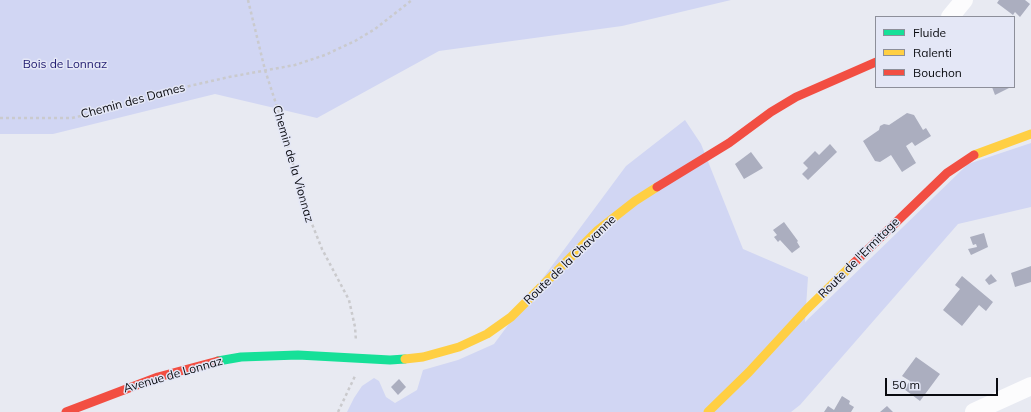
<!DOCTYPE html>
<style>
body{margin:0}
#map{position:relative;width:1031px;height:412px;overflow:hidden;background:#e8eaf2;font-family:Mulish,sans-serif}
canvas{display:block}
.legend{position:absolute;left:875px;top:16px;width:140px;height:72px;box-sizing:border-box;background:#e4e7f6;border:1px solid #8d8f9a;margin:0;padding:5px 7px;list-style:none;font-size:12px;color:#0a0b10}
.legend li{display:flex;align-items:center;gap:8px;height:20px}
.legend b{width:20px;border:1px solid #8d8f9a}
.scale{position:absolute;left:885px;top:378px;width:113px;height:18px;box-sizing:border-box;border:2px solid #0a0b10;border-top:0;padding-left:5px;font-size:12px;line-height:14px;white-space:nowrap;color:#0a0b10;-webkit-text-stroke:3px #e4e7f6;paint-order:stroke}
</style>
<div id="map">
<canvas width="1031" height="412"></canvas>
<ul class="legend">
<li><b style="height:5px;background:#16e098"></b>Fluide</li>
<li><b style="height:5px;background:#ffcf43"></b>Ralenti</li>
<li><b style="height:5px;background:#f24e42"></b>Bouchon</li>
</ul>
<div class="scale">50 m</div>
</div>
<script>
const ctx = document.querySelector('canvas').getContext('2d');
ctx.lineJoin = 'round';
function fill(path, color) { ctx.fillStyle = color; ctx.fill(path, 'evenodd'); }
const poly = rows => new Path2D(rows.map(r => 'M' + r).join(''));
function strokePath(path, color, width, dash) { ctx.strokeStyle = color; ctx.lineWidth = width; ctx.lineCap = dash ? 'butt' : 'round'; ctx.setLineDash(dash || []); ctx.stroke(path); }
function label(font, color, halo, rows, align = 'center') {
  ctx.font = font + ' Mulish,sans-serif'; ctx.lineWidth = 3; ctx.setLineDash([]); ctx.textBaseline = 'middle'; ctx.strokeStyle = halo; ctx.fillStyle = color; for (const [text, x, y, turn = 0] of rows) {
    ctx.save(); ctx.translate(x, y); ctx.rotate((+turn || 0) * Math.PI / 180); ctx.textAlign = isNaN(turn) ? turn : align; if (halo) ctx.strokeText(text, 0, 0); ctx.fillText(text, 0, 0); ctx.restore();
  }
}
fill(poly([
 [0,0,731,0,622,26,439,51,317,118,215,94,53,134,0,134],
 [685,120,701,144,743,249,808,277,805,322,968,164,1031,143,1031,207,958,224,800,405,791,412,347,412,354,398,362,386,374,378,379,381,386,397,395,403,417,390,423,370,458,360,494,344,626,166]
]), '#d1d6f3');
fill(poly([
 [999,0,1025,0,1030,4,1020,17,1015,12,1013,15,997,3],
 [992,87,1011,87,995,95],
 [907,113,914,115,923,130,926,128,931,136,915,146,912,142,906,146,916,163,902,172,891,155,880,162,875,161,863,141,879,130,880,126,884,124,889,125],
 [830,144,837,152,808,180,802,174,808,168,803,163,815,151,819,155],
 [751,152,763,168,744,179,735,164],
 [784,222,798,241,797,242,800,247,792,253,780,240,778,242,774,237,777,235,773,230],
 [984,233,988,247,971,255,968,249,977,247,976,244,973,245,970,237],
 [1031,266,1031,282,1015,287,1011,273],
 [991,274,997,281,989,285,985,280],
 [962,276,993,302,986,311,979,305,962,326,943,310,960,289,955,285],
 [916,357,940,374,920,401,904,389,910,381,902,376],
 [399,379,406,387,398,395,391,387],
 [842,396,850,401,849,404,854,407,851,412,824,412,828,406,834,410],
 [887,406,893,412,880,412]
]), '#abaebf');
strokePath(poly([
 [248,0,265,70,280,116,304,204,322,249,349,300,355,327,356,341],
 [0,118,72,118,102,111,150,95,229,77,295,65,325,55,355,41,375,29,412,0],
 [338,412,355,376]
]), '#cacacd', 2.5, [3, 3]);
strokePath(poly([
 [950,17,964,0],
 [974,412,1031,386]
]), '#fcfcfd', 18);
strokePath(poly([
 [218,361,241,357,298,355,390,360,405,359]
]), '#16e098', 9);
strokePath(poly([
 [974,155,1031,134],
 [405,359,423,357,459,347,487,334,511,317,598,230,635,201,657,187],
 [708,412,749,372,807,309,854,263]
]), '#ffcf43', 9);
strokePath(poly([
 [657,187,729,143,771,112,796,97,876,62],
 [854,263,947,173,974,155],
 [66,412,158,377,218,361]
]), '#f24e42', 9);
label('12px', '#211c70', '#e4e7f6', [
 ["Bois de Lonnaz",65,64]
]);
label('12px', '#0a0b10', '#e4e7f6', [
 ["Chemin des Dames",133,101,-15],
 ["Chemin de la Vionnaz",293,164,74],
 ["Route de l'Ermitage",859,258,-45],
 ["Route de la Chavanne",570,260,-44],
 ["Avenue de Lonnaz",173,375,-16]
]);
</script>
